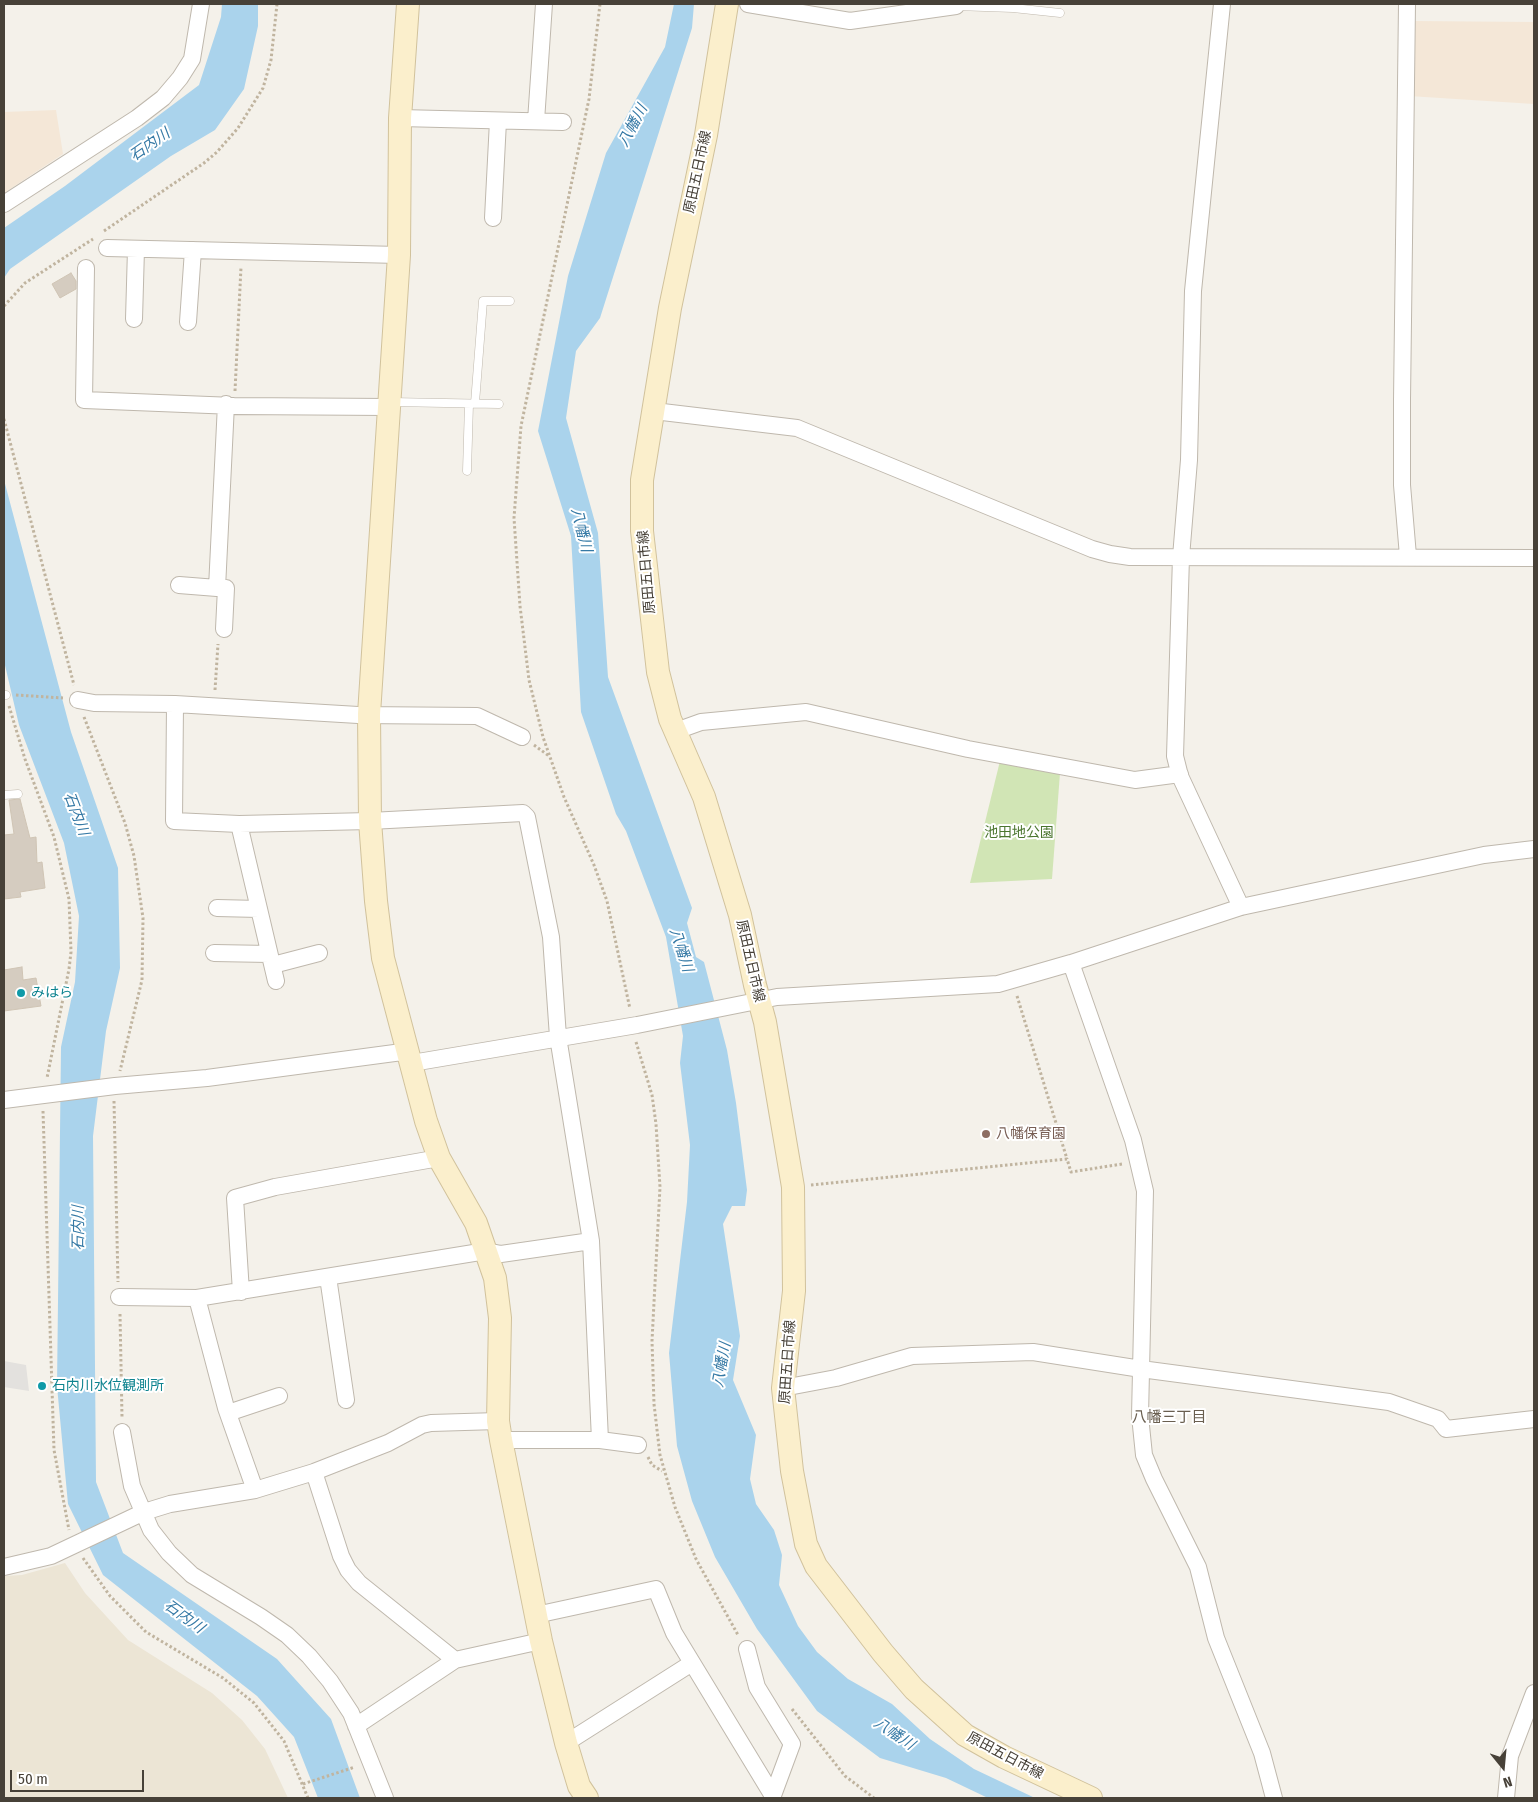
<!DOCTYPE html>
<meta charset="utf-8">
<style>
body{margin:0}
#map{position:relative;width:1538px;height:1802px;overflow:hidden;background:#f4f1ea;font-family:"Fira Sans Condensed",sans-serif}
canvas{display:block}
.frame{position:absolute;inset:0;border:5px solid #474138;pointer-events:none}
.north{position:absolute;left:1478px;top:1742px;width:50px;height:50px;-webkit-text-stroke:4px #fff;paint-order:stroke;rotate:163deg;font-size:14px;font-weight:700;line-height:20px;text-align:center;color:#474138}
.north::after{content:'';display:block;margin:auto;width:18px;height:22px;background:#474138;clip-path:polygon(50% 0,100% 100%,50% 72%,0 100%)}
.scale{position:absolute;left:10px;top:1770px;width:134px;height:22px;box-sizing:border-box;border:2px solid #474138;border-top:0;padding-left:6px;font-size:15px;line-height:18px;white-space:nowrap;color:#474138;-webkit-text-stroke:4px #fff;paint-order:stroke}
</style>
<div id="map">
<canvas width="1538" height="1802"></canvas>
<div class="frame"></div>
<div class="north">N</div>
<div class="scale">50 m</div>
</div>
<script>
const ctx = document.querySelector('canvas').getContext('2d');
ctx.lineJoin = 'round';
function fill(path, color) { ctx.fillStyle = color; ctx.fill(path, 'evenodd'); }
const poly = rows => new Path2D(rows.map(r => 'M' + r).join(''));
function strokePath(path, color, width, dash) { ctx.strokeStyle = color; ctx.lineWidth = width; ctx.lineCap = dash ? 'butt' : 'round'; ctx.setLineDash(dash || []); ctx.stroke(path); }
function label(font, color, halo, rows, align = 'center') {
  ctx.font = font + ' "Fira Sans Condensed","Noto Sans JP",sans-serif'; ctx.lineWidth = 4; ctx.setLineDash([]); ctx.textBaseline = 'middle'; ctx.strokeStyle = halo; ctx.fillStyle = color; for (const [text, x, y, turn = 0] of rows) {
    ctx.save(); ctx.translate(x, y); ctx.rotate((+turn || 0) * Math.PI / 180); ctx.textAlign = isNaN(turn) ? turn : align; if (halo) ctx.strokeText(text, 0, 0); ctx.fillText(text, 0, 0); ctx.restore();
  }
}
fill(poly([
 [1413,21,1534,22,1534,104,1409,96],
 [56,110,63,154,4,193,4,112]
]), '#f4e7d7');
fill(poly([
 [65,1563,85,1593,128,1640,212,1693,242,1720,265,1749,288,1798,4,1798,4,1576,22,1575]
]), '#ece5d5');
fill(poly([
 [1000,761,1060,773,1052,879,970,883]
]), '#d1e5b5');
fill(poly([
 [4,1361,26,1365,29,1391,4,1387]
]), '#e3e1de');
fill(poly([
 [222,4,258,4,258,26,244,89,215,130,171,156,10,269,4,278,4,228,65,186,199,85,221,17],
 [674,4,694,4,692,28,600,318,576,351,566,418,598,533,608,677,692,908,687,923,696,957,704,962,727,1050,736,1103,747,1190,745,1206,732,1206,723,1224,740,1336,733,1380,756,1435,750,1479,756,1504,774,1530,782,1555,779,1585,798,1626,817,1652,848,1679,892,1704,930,1739,974,1769,1035,1798,988,1798,946,1778,880,1758,817,1711,757,1629,715,1557,692,1501,677,1446,669,1353,687,1202,690,1145,680,1063,683,1036,666,937,626,831,616,814,581,712,571,536,538,431,568,276,606,153,665,47],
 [4,480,71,732,118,868,120,968,106,1031,93,1136,96,1482,123,1553,277,1659,331,1719,360,1798,318,1798,294,1737,257,1696,103,1575,68,1504,57,1386,61,1047,75,982,79,916,64,843,19,725,4,661]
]), '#aad3ec');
const building = poly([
 [71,273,76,281,76,289,60,298,52,284,71,273],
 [20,799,30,838,36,837,37,863,42,862,45,888,20,892,21,897,4,899,4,835,14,834,9,800,20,799],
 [22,967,23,980,36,978,41,1006,4,1011,4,970,22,967]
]);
fill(building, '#d5ccc0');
strokePath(building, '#cfc4b4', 1);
const lane = poly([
 [956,6,1013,8,1060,13],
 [391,402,499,404],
 [475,403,483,301,510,301],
 [467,471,469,404],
 [4,695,6,695],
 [4,795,18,794]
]);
const street = poly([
 [748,4,850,21,956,6,956,4],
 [1222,4,1193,291,1189,460,1181,557,1175,756,1180,776,1241,907],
 [1407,4,1402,400,1402,485,1408,556],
 [400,118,563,122],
 [536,121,544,4],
 [4,204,137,118,163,98,180,78,192,59,201,4],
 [493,218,498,121],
 [107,248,399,255],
 [86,268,84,400,234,406,389,407],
 [134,319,136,249],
 [188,322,193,250],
 [654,411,797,428,1092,549,1110,554,1130,557,1534,558],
 [179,585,217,588],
 [224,629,226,588,217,588,226,404],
 [78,700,94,703,175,704,358,715,477,716,522,737],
 [175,704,174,821,239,824,370,821,523,813,527,817,551,937,558,1037,591,1241,600,1440],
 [676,731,701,722,806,712,968,749,1135,780,1180,774],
 [239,824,276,981],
 [217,908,259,909],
 [214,953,269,954],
 [1071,963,1133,1140,1145,1191,1140,1416,1144,1455,1154,1479,1198,1567,1216,1638,1262,1753,1274,1798],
 [273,965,319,953],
 [4,1100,115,1086,207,1078,402,1052,412,1063,637,1025,777,997,998,984,1071,963,1241,907,1484,855,1534,849],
 [328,1277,346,1400],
 [241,1292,235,1198,275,1187,439,1158],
 [119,1297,197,1298,486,1251,501,1254,591,1241],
 [197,1298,226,1408,255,1490],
 [783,1388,836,1378,912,1356,1033,1352,1141,1369,1389,1402,1438,1419,1446,1429,1534,1419],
 [228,1413,279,1396],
 [122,1432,132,1486,151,1530,169,1553,192,1575,261,1617,287,1635,309,1656,330,1681,351,1713,385,1798],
 [501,1440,600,1440,638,1445],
 [314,1472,341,1556,348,1570,359,1583,455,1660],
 [4,1567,51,1556,144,1512,170,1504,255,1490,314,1472,388,1443,422,1425,431,1423,498,1421],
 [536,1615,656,1589,674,1633,773,1796],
 [747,1649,757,1687,792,1744,772,1798],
 [356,1726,455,1660,541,1641],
 [566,1743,692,1663],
 [1506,1798,1510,1756,1534,1693]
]);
const secondary = poly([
 [408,4,400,118,399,255,369,714,370,821,376,901,383,958,426,1121,439,1158,476,1223,495,1278,500,1318,498,1421,501,1440,541,1641,566,1743,579,1786,587,1798],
 [727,4,706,135,670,308,642,480,642,531,658,672,670,719,704,797,740,915,755,985,765,1022,793,1187,794,1291,783,1388,792,1471,806,1544,816,1566,883,1653,914,1689,965,1735,1004,1757,1091,1798]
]);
strokePath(lane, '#bfb8ad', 9);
strokePath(street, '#bfb8ad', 18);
strokePath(secondary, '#d1c29c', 24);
strokePath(poly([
 [600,4,589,99,521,426,514,518,520,606,529,680,543,737,564,797,594,865,607,901,630,1009],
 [104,231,204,163,217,152,238,128,263,88,271,60,277,4],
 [4,306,25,283,93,239],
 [235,391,241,267],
 [4,419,74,685],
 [215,690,218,644],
 [16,695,63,698],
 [9,706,25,759,54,837,69,899,71,952,69,969,47,1078],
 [84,717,125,823,134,856,143,918,142,980,120,1071],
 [534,745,549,756],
 [1017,996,1067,1159],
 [636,1042,652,1095,656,1124,660,1187,652,1341,654,1404,660,1455,675,1507,696,1559,738,1635],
 [114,1101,118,1282],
 [43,1111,54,1450,69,1530],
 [811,1185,1067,1159,1071,1172,1122,1164],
 [120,1314,122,1417],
 [648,1457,652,1465,662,1471],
 [83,1558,110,1596,146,1632,223,1678,254,1703,284,1741,308,1798],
 [792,1709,845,1776,874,1798],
 [303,1784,355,1767]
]), '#c0b49f', 3, [2.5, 2.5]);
strokePath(lane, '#fff', 8);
strokePath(street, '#fff', 16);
strokePath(secondary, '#fbefcc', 22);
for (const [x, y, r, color] of [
 [21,993,5,"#0f9aa8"],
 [986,1134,5,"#8d6e63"],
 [42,1386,5,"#0f9aa8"]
]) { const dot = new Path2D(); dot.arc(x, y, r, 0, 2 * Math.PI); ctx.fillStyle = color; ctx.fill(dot); strokePath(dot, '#fff', 2); }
label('14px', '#474138', '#fff', [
 ["原田五日市線",698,172,-78],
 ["原田五日市線",647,572,-95],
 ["原田五日市線",750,961,77],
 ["原田五日市線",788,1362,-86],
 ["原田五日市線",1005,1756,28]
]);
label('14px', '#4b762f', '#fff', [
 ["池田地公園",1019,833]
]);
label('14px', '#0d838f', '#fff', [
 ["みはら",31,993],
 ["石内川水位観測所",52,1386]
], 'left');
label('14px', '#785e54', '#fff', [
 ["八幡保育園",996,1134]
], 'left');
label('italic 15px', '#3579a5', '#fff', [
 ["八幡川",633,126,-62],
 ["石内川",150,145,-35],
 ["八幡川",581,530,76],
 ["石内川",76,814,69],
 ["八幡川",681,950,72],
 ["石内川",79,1228,-90],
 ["八幡川",722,1365,-80],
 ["石内川",184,1617,36],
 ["八幡川",894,1734,34]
]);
label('15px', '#6a5f50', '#fff', [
 ["八幡三丁目",1169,1418]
]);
</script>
